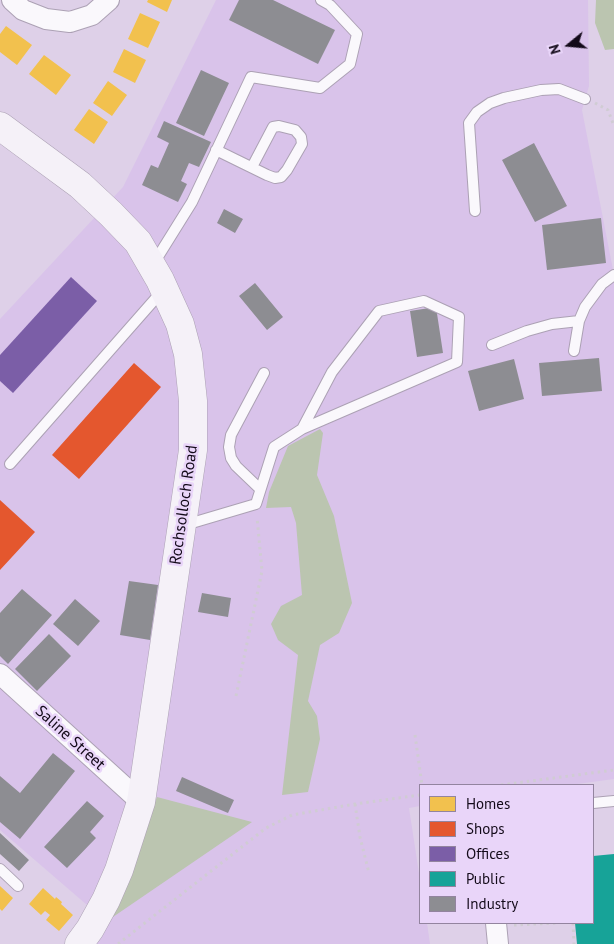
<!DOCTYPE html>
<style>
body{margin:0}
#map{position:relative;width:614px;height:944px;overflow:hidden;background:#ded0e8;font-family:"PT Sans",sans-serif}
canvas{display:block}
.legend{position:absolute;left:419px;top:784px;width:175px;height:140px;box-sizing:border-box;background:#e9d5f9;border:1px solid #93849f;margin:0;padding:6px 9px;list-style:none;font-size:15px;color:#130a19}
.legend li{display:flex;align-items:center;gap:10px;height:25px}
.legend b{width:25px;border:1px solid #93849f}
.north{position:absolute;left:544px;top:20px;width:50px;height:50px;-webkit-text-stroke:4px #e9d5f9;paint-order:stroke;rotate:253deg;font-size:14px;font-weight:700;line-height:20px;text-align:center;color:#130a19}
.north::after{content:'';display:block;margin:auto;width:18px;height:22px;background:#130a19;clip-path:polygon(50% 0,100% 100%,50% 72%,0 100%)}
</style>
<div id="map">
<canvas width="614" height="944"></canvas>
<ul class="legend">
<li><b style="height:14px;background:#f2c14e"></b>Homes</li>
<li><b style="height:14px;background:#e4572e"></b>Shops</li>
<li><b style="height:14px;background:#7b5ea7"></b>Offices</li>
<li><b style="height:14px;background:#17a398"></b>Public</li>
<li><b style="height:14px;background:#8d8d92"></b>Industry</li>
</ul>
<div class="north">N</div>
</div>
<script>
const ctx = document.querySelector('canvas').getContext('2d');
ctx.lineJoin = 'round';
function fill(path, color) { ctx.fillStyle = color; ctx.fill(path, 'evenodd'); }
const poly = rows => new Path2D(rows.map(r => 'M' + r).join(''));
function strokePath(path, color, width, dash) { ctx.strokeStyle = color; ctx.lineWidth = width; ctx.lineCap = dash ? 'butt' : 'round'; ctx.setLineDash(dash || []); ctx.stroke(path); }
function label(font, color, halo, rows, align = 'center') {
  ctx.font = font + ' "PT Sans",sans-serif'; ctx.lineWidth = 5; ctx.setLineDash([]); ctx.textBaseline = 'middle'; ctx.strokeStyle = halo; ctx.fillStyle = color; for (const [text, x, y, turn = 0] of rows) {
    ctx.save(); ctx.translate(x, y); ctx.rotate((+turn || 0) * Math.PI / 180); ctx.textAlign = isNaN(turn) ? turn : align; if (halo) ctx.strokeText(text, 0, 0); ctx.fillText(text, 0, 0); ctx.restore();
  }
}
fill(poly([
 [216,0,588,0,589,86,582,110,614,275,614,779,570,785,420,785,420,806,409,808,420,880,420,923,427,923,430,944,92,944,109,919,87,905,0,830,0,319,123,187]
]), '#d9c3ea');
fill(poly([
 [596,0,614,0,614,49,605,50,595,23],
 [320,429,323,433,317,475,334,516,352,603,339,633,320,645,308,701,317,716,320,739,308,792,282,795,298,655,278,640,271,624,281,606,302,595,296,523,291,507,266,508,269,492,288,446],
 [157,797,252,822,110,919]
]), '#bbc5b0');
fill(poly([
 [148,0,172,0,167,12,147,2],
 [140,13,160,22,148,48,128,39],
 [6,26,32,45,17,65,0,52,0,34],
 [124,49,146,60,135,83,113,72],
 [44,55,71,75,56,95,29,74],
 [108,81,127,95,112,116,93,103],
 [89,109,108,122,94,144,74,130],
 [0,886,13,898,2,911,0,909],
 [43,888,55,899,56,897,62,902,61,904,73,915,59,931,46,920,50,915,45,911,41,915,29,904]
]), '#f2c14e');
fill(poly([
 [134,363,161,387,79,479,52,455],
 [0,500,35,532,0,570]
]), '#e4572e');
fill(poly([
 [71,277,97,301,13,393,0,381,0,355]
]), '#7b5ea7');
fill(poly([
 [614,854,614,944,577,944,575,923,593,923,593,856]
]), '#17a398');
fill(poly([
 [239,0,273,0,335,30,318,64,229,20],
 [201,70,229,83,204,136,176,123],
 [164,121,211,142,199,167,189,163,181,181,187,184,178,202,142,185,151,165,158,168,169,143,157,137],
 [534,143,567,206,535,222,502,160],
 [224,209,243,219,235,233,217,223],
 [601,218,606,263,547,270,542,225],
 [255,283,283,317,267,330,239,296],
 [436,307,443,353,417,357,410,311],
 [599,358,602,391,542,396,539,363],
 [514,359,524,399,479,411,468,371],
 [129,581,158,585,150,640,120,635],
 [22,589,52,615,8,664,0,656,0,613],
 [202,593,231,598,228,617,198,612],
 [75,599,100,621,78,646,53,624],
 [49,634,71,656,37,691,15,669],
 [53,753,75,771,20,839,0,822,0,776,20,793],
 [182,777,234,800,228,813,176,791],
 [87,801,104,816,90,832,96,838,67,868,44,847],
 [0,833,29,860,19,871,0,854]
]), '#8d8d92');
const lane = poly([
 [216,150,267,175,275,178,281,177,287,170,302,144,301,137,295,130,279,126,273,127,252,167],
 [475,211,469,123,477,112,490,103,504,98,541,90,559,89,585,99],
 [154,263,192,202,251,77,320,88,350,64,357,34,330,5,321,0],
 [492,345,527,331,552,324,579,321],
 [574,351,579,321,585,307,602,284,614,275],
 [10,464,163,290],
 [260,489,236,466,231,458,229,447,231,435,264,373],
 [185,525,256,504,274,447,302,429,457,362,459,317,424,301,379,311,332,372,302,429],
 [593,803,614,801],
 [0,869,18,886]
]);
const street = poly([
 [12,0,23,10,46,19,70,22,92,15,109,0],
 [0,674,141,802],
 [496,923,498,944]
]);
const secondary = poly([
 [0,126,80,185,111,214,138,242,160,280,180,324,188,354,193,401,193,450,141,802,119,870,106,900,90,929,79,944]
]);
strokePath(lane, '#aca1b4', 12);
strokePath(street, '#aca1b4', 22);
strokePath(secondary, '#aca1b4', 29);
strokePath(poly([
 [595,103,608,110,614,126],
 [236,696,262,571,257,517],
 [415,735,422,785],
 [501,785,614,770],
 [355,804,360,837,369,873],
 [573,923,574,944],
 [514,925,556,923],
 [118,944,266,828,292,815,355,804,420,795]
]), '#d0ccd3', 3, [2.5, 4]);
strokePath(lane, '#faf8fc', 10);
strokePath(street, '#faf8fc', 20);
strokePath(secondary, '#f5f1f8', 28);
label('16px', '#130a19', '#e9d5f9', [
 ["Rochsolloch Road",184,505,-82],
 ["Saline Street",70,738,42]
]);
</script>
